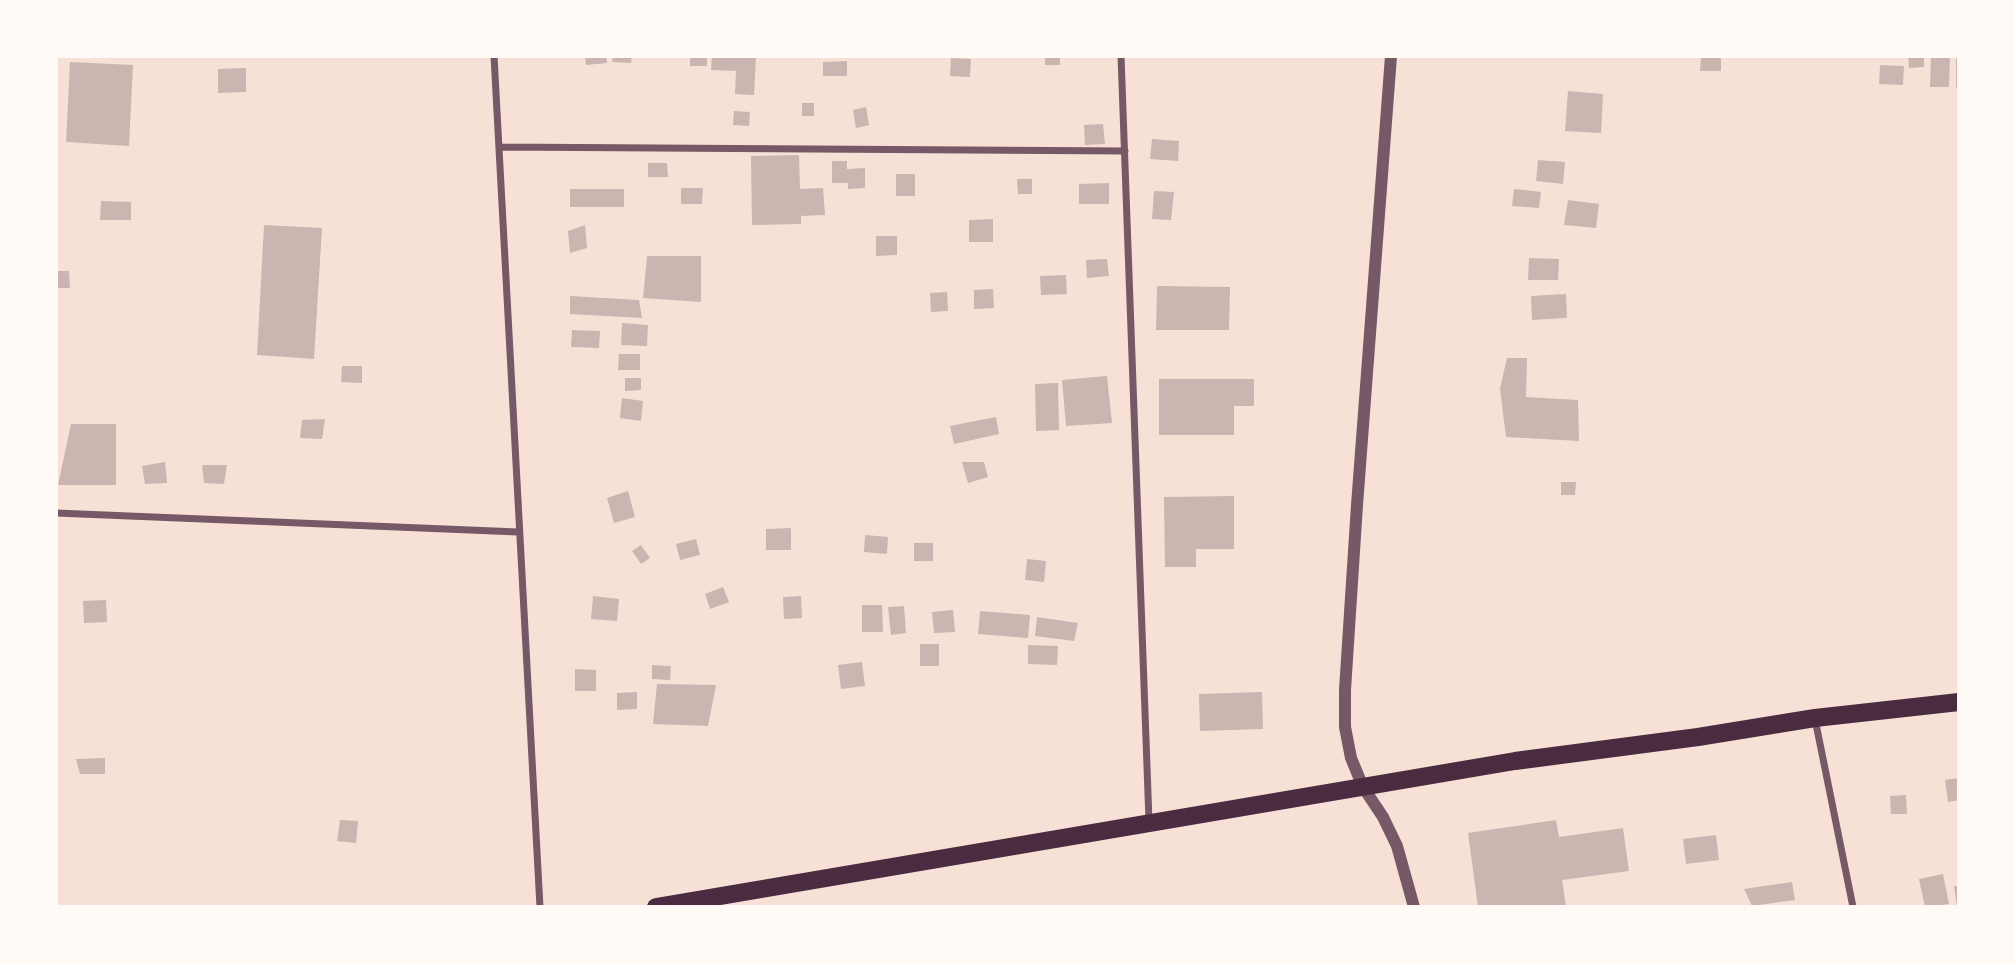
<!DOCTYPE html>
<style>
body{margin:0}
#map{position:relative;width:2015px;height:963px;overflow:hidden;background:#f7e1d7;font-family:"Source Sans 3",sans-serif}
canvas{display:block}
.frame{position:absolute;inset:0;border:58px solid #fffaf5;pointer-events:none}
</style>
<div id="map">
<canvas width="2015" height="963"></canvas>
<div class="frame"></div>
</div>
<script>
const ctx = document.querySelector('canvas').getContext('2d');
ctx.lineJoin = 'round';
function fill(path, color) { ctx.fillStyle = color; ctx.fill(path, 'evenodd'); }
const poly = rows => new Path2D(rows.map(r => 'M' + r).join(''));
function strokePath(path, color, width, dash) { ctx.strokeStyle = color; ctx.lineWidth = width; ctx.lineCap = dash ? 'butt' : 'round'; ctx.setLineDash(dash || []); ctx.stroke(path); }
fill(poly([
 [585,56,606,56,607,63,586,65],
 [613,56,632,56,631,63,612,62],
 [690,56,707,56,707,66,690,66],
 [712,56,756,56,754,95,735,94,736,71,711,70],
 [1045,56,1060,56,1060,65,1045,65],
 [1701,56,1721,56,1721,71,1700,71],
 [1908,56,1924,56,1924,67,1909,68],
 [1931,56,1950,56,1949,87,1930,87],
 [1956,56,1959,56,1959,88,1956,88],
 [951,58,971,59,970,77,950,76],
 [847,61,847,76,823,76,823,62],
 [70,62,133,65,129,146,66,142],
 [1880,65,1904,66,1903,85,1879,84],
 [246,68,246,92,218,93,218,69],
 [1568,91,1603,94,1601,133,1565,131],
 [802,103,814,103,814,116,802,116],
 [866,107,869,125,856,128,853,110],
 [734,111,750,112,749,126,733,125],
 [1103,124,1105,144,1085,145,1084,125],
 [1152,139,1179,141,1178,161,1150,159],
 [799,155,800,189,823,188,825,215,801,216,801,224,752,225,751,156],
 [1538,160,1565,162,1563,184,1536,181],
 [832,161,847,161,847,169,865,168,865,188,848,189,848,183,832,183],
 [648,163,667,163,668,177,648,177],
 [896,174,915,174,915,196,896,196],
 [1017,179,1032,179,1032,194,1018,194],
 [1109,183,1109,204,1079,204,1079,184],
 [681,188,703,188,702,204,681,204],
 [570,189,624,189,624,207,570,207],
 [1514,189,1541,192,1539,208,1512,206],
 [1154,191,1174,192,1171,220,1152,219],
 [1568,200,1599,204,1596,228,1564,225],
 [101,201,131,202,131,220,100,220],
 [993,219,993,242,969,242,969,220],
 [264,225,322,228,314,359,257,355],
 [585,225,587,248,570,253,568,231],
 [876,236,897,236,897,255,876,256],
 [647,256,701,256,701,302,643,298],
 [1529,258,1559,259,1558,280,1528,280],
 [1107,259,1109,276,1087,278,1086,260],
 [56,271,69,271,70,288,56,288],
 [1066,275,1067,294,1041,295,1040,276],
 [1157,286,1230,287,1229,330,1156,330],
 [993,289,994,308,974,309,974,290],
 [947,292,948,311,931,312,930,293],
 [1566,294,1567,318,1532,320,1531,296],
 [570,296,639,300,642,318,570,314],
 [622,323,648,325,647,346,621,345],
 [572,330,600,331,599,348,571,347],
 [619,354,640,354,640,370,618,370],
 [1507,358,1527,358,1526,397,1578,400,1579,441,1506,437,1500,389],
 [342,366,362,366,362,383,341,382],
 [1107,376,1112,423,1066,426,1062,380],
 [625,378,641,378,641,390,625,391],
 [1159,379,1254,379,1254,406,1234,406,1234,435,1159,435],
 [1058,383,1059,430,1036,431,1035,384],
 [622,398,643,401,641,421,620,418],
 [996,417,999,434,954,444,950,426],
 [325,419,322,439,300,438,302,420],
 [71,424,116,424,116,485,58,485],
 [165,462,167,483,145,484,142,466],
 [962,462,984,462,988,477,968,483],
 [202,465,227,465,224,484,204,483],
 [1561,482,1576,482,1575,495,1561,495],
 [628,491,635,517,614,523,607,498],
 [1234,496,1234,549,1196,549,1196,567,1165,567,1164,497],
 [791,528,791,550,766,550,766,529],
 [865,535,888,537,887,554,864,552],
 [696,539,700,555,680,560,676,544],
 [914,543,933,543,933,561,914,561],
 [641,545,650,558,641,564,632,551],
 [1027,559,1046,561,1044,582,1025,580],
 [723,587,729,602,710,609,705,594],
 [593,596,619,599,617,621,591,619],
 [801,596,802,618,784,619,783,597],
 [106,600,107,622,84,623,83,601],
 [862,605,882,605,883,632,862,632],
 [904,606,906,633,891,635,888,607],
 [953,610,955,632,934,633,932,612],
 [980,611,1030,615,1028,638,978,634],
 [1037,617,1078,623,1074,641,1035,636],
 [920,644,939,644,939,666,920,666],
 [1028,645,1058,646,1057,665,1028,664],
 [862,662,865,686,841,689,838,665],
 [652,665,671,666,670,680,652,679],
 [575,669,596,670,596,691,575,691],
 [657,684,716,685,708,726,653,724],
 [637,692,637,709,617,710,617,693],
 [1262,692,1263,729,1200,731,1199,694],
 [105,758,105,774,80,774,76,759],
 [1959,778,1959,800,1948,802,1945,780],
 [1906,795,1907,814,1891,814,1890,796],
 [340,820,358,821,356,843,337,841],
 [1556,820,1559,837,1623,828,1629,871,1562,880,1566,907,1478,907,1468,833],
 [1716,835,1719,860,1686,864,1683,839],
 [1943,874,1949,904,1925,907,1919,879],
 [1792,882,1795,900,1752,906,1744,889],
 [1954,886,1959,886,1959,907,1957,907]
]), '#ccb4b1');
strokePath(poly([
 [494,56,540,907],
 [1121,56,1149,821],
 [499,147,1125,151],
 [56,513,518,532],
 [1815,719,1853,907]
]), '#755966', 7);
strokePath(poly([
 [1391,56,1357,505,1345,690,1345,727,1351,758,1363,787,1383,817,1397,846,1414,907]
]), '#755966', 12);
strokePath(poly([
 [656,907,1515,761,1698,737,1815,718,1959,702]
]), '#4a2c40', 18);
</script>
